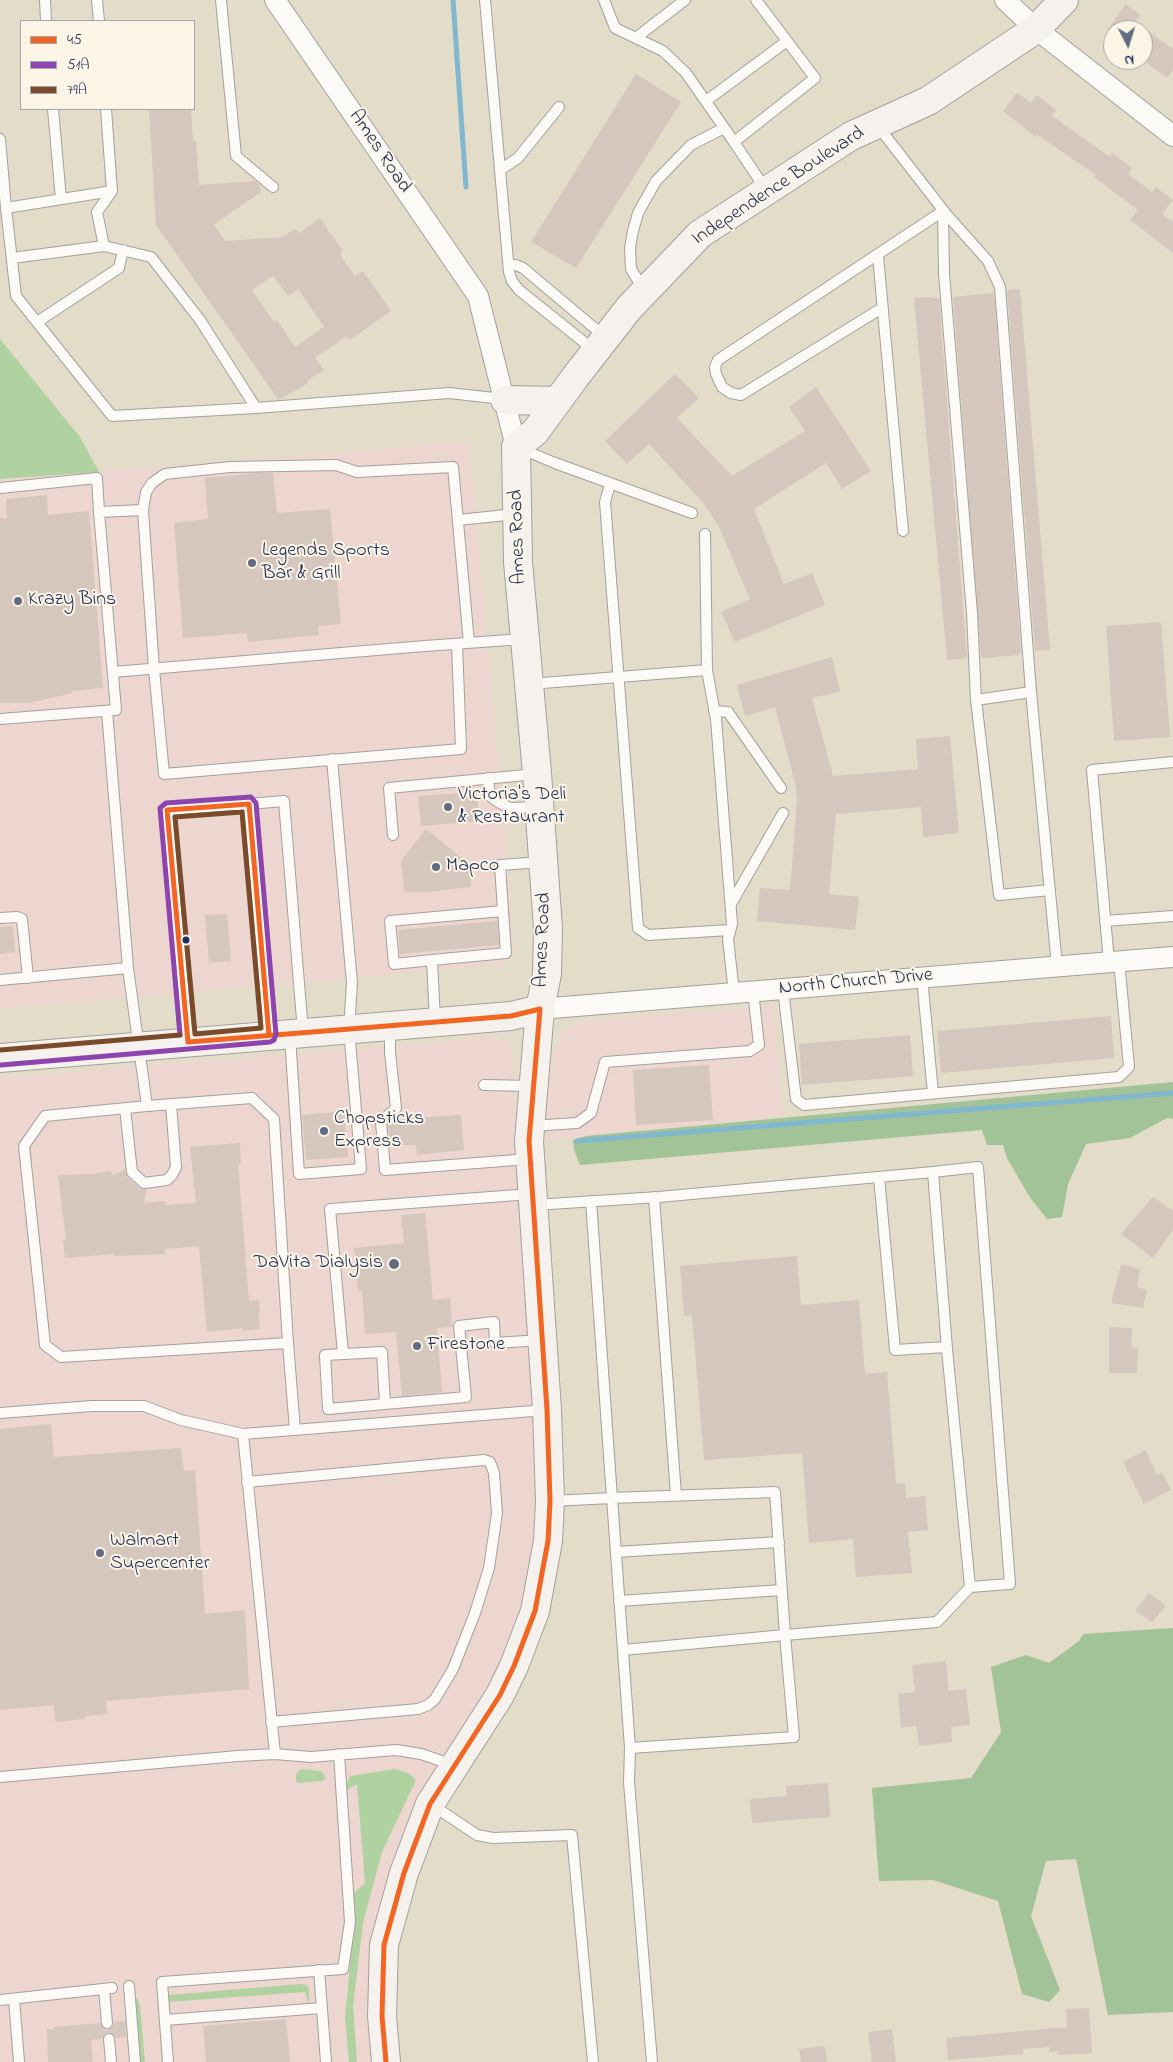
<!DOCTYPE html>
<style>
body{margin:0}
#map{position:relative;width:1173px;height:2062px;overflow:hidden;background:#e3dcc9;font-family:"Indie Flower",sans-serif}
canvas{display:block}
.legend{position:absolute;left:20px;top:20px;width:175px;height:90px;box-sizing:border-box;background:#fcf5e5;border:1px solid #a2a6af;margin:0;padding:6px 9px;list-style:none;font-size:15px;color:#1b2f5e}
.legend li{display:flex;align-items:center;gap:10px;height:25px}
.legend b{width:25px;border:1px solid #a2a6af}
.north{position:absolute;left:1103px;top:20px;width:50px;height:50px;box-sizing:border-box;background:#fcf5e5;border:1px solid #a2a6af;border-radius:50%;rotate:175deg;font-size:14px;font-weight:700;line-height:20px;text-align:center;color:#1b2f5e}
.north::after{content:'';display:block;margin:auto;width:18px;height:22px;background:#616c83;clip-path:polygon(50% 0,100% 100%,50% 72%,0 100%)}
</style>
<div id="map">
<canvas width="1173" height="2062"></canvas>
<ul class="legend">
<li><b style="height:6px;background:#f26522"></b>45</li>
<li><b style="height:6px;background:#8e44ad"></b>51A</li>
<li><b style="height:6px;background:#7a4b2a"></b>79A</li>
</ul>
<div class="north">N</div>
</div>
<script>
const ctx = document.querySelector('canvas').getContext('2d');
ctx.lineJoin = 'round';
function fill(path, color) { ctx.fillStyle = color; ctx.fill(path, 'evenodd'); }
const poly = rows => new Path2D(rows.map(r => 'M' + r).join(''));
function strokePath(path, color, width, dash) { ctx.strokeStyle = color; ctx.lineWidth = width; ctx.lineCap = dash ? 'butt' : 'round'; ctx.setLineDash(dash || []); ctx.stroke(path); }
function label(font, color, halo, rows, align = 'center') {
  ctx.font = font + ' "Indie Flower",sans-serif'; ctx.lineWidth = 4; ctx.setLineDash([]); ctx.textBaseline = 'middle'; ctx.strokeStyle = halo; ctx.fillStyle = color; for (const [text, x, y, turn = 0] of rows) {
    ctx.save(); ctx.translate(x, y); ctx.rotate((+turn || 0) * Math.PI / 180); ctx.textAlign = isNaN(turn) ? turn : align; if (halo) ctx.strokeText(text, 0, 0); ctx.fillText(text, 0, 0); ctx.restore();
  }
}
fill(poly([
 [469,442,515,947,504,965,0,1008,0,479],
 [773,1006,783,1116,544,1140,547,1099,554,1052,563,1030,584,1021],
 [496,1037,509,1043,513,1071,539,1460,533,1573,510,1653,388,1880,377,1918,369,1980,367,2011,372,2062,0,2062,0,1078]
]), '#edd5d0');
fill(poly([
 [0,339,80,437,99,472,0,479],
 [302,1769,320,1771,324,1774,325,1779,322,1781,298,1783,296,1781,296,1777,297,1772],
 [395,1769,408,1773,416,1780,382,1852,363,1923,353,2006,357,2062,349,2062,345,2017,351,1955,354,1893,365,1883,357,1784,344,1792,344,1790,350,1776],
 [301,1984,306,1985,309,1988,309,2004,305,1992,167,2002,165,1997,169,1995],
 [135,1998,138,1999,140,2006,145,2062,137,2062,133,2001]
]), '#b0d2a1');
fill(poly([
 [1173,1082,1173,1119,1167,1118,1130,1138,1086,1144,1068,1184,1062,1217,1047,1219,1029,1196,1007,1158,1003,1145,987,1145,982,1130,580,1165,574,1150,573,1140,586,1136],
 [1173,1628,1173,2012,1108,2015,1076,1859,1046,1861,1031,1916,1060,1990,1049,2002,1022,1994,998,1901,933,1880,879,1881,872,1788,971,1778,1001,1732,991,1667,1026,1655,1049,1663,1079,1641,1083,1634]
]), '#a2c298');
strokePath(poly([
 [453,0,466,187],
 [577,1141,1173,1093]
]), '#81b7cf', 5);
fill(poly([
 [1126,4,1140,15,1135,22,1173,49,1173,70,1167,78,1143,60,1143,30,1107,30],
 [636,74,681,102,576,268,531,242],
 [1017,93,1031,103,1037,95,1056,110,1052,116,1110,157,1112,153,1132,168,1128,174,1152,192,1156,187,1173,200,1162,214,1173,222,1173,253,1130,220,1138,210,1094,177,1096,175,1038,135,1036,137,1003,111],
 [149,109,191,109,193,141,196,141,199,185,255,181,260,185,261,192,214,224,225,241,283,237,295,229,299,233,320,218,342,250,340,255,355,276,363,271,391,311,350,340,347,336,315,358,324,370,307,381,308,383,281,399,278,399,156,225],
 [273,276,288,296,298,289,324,327,295,347,277,320,274,322,252,290],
 [1020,289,1050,650,1035,651,1007,290],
 [994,293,1021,652,1019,653,1019,655,985,658,981,657,953,297],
 [932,297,932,298,939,298,967,658,947,660,914,298],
 [675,374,699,398,677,418,732,476,805,431,789,407,816,387,871,471,842,489,826,463,754,509,784,584,812,573,825,605,735,642,721,612,750,599,718,525,705,505,649,444,627,464,605,441],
 [257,473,273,473,277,513,330,509,341,624,318,626,319,635,248,642,247,633,183,638,174,523,208,519,205,478],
 [47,495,48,515,89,511,103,688,72,691,72,693,29,703,0,703,0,518,7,518,6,499],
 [1161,622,1170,737,1114,741,1106,626],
 [832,657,840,692,812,698,833,776,918,769,916,739,950,736,959,833,923,837,921,807,836,814,829,894,859,897,855,930,757,921,760,888,790,890,797,801,796,787,775,707,745,716,737,685],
 [477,792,479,821,421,826,418,796],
 [426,829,470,865,471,887,429,892,407,892,404,891,401,861],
 [227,914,231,961,209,963,205,915],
 [497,921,499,945,400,954,398,930],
 [13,926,15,952,0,954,0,927],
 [1111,1016,1114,1058,941,1073,937,1031],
 [910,1035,913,1076,802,1085,799,1044],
 [709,1065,713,1120,636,1125,633,1070],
 [344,1111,348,1157,306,1160,302,1115],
 [461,1115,464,1150,417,1155,416,1145,390,1145,388,1125,394,1119],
 [240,1143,241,1164,238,1164,249,1301,259,1300,260,1313,258,1313,260,1329,243,1331,243,1328,207,1332,199,1246,165,1249,165,1254,114,1256,114,1254,65,1258,63,1240,66,1240,58,1175,91,1174,111,1171,113,1175,125,1170,127,1177,139,1188,146,1190,144,1203,165,1201,166,1205,196,1203,190,1147],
 [1153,1197,1173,1211,1173,1230,1153,1258,1121,1234],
 [425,1213,433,1300,450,1298,452,1327,437,1328,442,1392,402,1396,396,1332,365,1334,362,1291,358,1291,354,1248,404,1243,401,1215],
 [797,1256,801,1305,859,1300,865,1374,887,1372,896,1484,905,1483,906,1498,925,1496,928,1530,908,1532,912,1573,856,1577,853,1539,809,1543,802,1453,704,1460,692,1315,684,1316,680,1266],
 [1121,1264,1140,1269,1137,1287,1147,1290,1143,1308,1111,1303],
 [1109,1327,1132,1328,1131,1347,1138,1348,1137,1373,1109,1373],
 [51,1424,54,1457,181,1448,184,1471,195,1470,205,1614,245,1610,249,1689,106,1701,107,1714,85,1716,85,1719,55,1722,54,1705,0,1710,0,1429],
 [1145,1450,1157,1475,1162,1472,1171,1490,1144,1504,1123,1462],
 [1149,1593,1166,1606,1152,1622,1135,1611],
 [946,1661,949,1691,966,1689,970,1725,951,1727,952,1742,919,1746,916,1726,901,1728,898,1694,915,1692,912,1665],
 [828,1783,830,1817,752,1823,750,1799,787,1796,786,1786],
 [1089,2008,1092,2053,1058,2055,1058,2051,1050,2052,1049,2047,1023,2049,1023,2054,948,2060,946,2038,1067,2027,1066,2009],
 [286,2019,290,2062,206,2062,203,2026],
 [125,2021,126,2037,116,2038,114,2035,109,2032,105,2034,102,2039,91,2040,93,2062,48,2062,47,2029,54,2029,54,2027,100,2023,104,2029,108,2030,113,2026,114,2022],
 [892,2029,896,2062,872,2062,868,2032],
 [825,2046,827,2062,801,2062,799,2049]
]), '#d5c7bd');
const lane = poly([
 [45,0,46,21],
 [97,0,99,21],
 [221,0,236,156,273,187],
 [485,0,509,272,512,281,519,290,595,351],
 [604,0,615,28,663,51,686,73,734,142],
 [756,0,815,78,734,142,766,190],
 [637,37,685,0],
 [706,101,787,41],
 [53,109,61,199],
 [106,109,112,191,97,212,104,246,151,257,200,320,256,408,449,393,503,399],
 [877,125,947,215,988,261,1000,287,1031,692],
 [0,139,6,208,112,191],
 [500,170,518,158,559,107],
 [6,208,16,296,112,416,256,408],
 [943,211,944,274,972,613,976,700],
 [878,256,903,531],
 [12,258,104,246],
 [509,266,516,265,523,268,605,337],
 [644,290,631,269,630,248,633,231,638,213,656,181,691,145,724,128],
 [882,308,741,395,731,393,722,387,716,374,715,367,718,360,943,211],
 [37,322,119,268,123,250],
 [519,448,555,463,692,513],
 [610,484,605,502,638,928,648,935,730,930],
 [0,488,97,478,99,512,143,510],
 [458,520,516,514],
 [705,534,707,670,716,719,732,924,728,939,734,993],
 [457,644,461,749,164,774,154,669,143,510,146,492,152,483,165,474,230,467,336,465,357,472,453,467,469,643],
 [113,672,425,646,523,639],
 [530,684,707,670],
 [107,711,128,968,147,1106,45,1116,24,1146,45,1345,61,1357,288,1343,274,1119,252,1098,147,1106],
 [714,711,728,712,781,788],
 [0,719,116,710,99,512],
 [488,778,490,796,498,802,510,808,538,807],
 [249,804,284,801,303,1032],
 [393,835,389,788,536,774],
 [1050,890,999,895,976,700,1031,692,1057,966],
 [731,904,783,813],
 [503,911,500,865,542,862],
 [0,918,17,917,22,919,28,978],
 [1105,921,1173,916],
 [432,960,394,964,390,921,503,911,506,953,432,960,435,1021],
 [1109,962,1092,770,1173,762],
 [922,978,933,1093],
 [0,980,128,968],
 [783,989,796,1099,804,1105,1119,1077,1129,1067,1119,961],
 [390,1028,390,1052,396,1108,381,1122,385,1170,529,1159],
 [290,1036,299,1174,361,1169,349,1029,352,983,332,759],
 [188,1041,167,810,249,804,269,1035],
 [484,1085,533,1086],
 [125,1108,132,1172,144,1183,167,1180,172,1175,176,1167,171,1104],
 [531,1126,577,1123,591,1113,605,1062,750,1051,759,1045,753,991],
 [879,1177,895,1350,947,1347],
 [654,1197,676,1495],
 [591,1201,612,1498,775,1492,785,1635,623,1650],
 [534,1205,659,1197,933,1172,947,1349,970,1587],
 [288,1343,295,1430],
 [343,1354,330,1209,531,1194],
 [385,1404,382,1352,325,1355,328,1409,385,1404,466,1397,459,1326,494,1322,495,1343,541,1340],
 [0,1413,92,1406,144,1406,181,1420,243,1434,546,1410],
 [243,1434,275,1754],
 [247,1482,484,1460,490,1462,494,1473,497,1513,489,1568,475,1613,453,1669,435,1699,428,1705,418,1709,271,1722],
 [551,1501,612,1498,630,1748,794,1737,785,1635,937,1622,970,1587,1010,1584,978,1167,933,1172],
 [616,1552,779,1542],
 [619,1601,782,1590],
 [630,1747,629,1782,652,2062],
 [0,1777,238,1756,275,1754,311,1757,396,1750,421,1754,453,1765],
 [432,1805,477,1835,493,1838,572,1835,593,2062],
 [319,1970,326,2062],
 [129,1986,135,2062],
 [104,1989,107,2023],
 [14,1999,19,2062],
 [0,2000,112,1988],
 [165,2020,322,2008],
 [109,2039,111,2062],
 [168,2062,162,1982,343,1969,350,1922,339,1754]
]);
const street = poly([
 [275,0,478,296,516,447],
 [1005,0,1036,29,1173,136],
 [540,1009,1173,957]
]);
const secondary = poly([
 [505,400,558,401],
 [0,1058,390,1026,511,1016,540,1009],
 [386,2062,382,2016,384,1945,404,1873,430,1804,500,1695,514,1666,535,1611,548,1541,550,1501,547,1410,529,1141,540,1009,547,974,548,929,537,773,518,562,516,447,535,432,576,376,629,308,700,234,851,136,928,101,1036,29,1064,0]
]);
strokePath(lane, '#a3a19c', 12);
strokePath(street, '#a3a19c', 22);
strokePath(secondary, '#a3a19c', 30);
strokePath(lane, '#fbfaf7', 10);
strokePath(street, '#fbfaf7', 20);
strokePath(secondary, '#f5f1ed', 28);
strokePath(poly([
 [269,1035,249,804,167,810,188,1042,511,1016,540,1009,529,1141,547,1410,550,1501,548,1541,535,1611,514,1666,500,1695,430,1804,404,1873,384,1945,382,2016,386,2062]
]), '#f26522', 5);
strokePath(poly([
 [1,1065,270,1042,274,1040,276,1034,256,803,251,797,166,803,160,808,180,1035]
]), '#8e44ad', 5);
strokePath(poly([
 [242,812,261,1028,195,1034,175,817,242,812],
 [0,1050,180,1035]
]), '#7a4b2a', 5);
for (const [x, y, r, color] of [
 [252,563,5,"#616c83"],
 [18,601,5,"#616c83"],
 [448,807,5,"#616c83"],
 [436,867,5,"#616c83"],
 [186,940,4.5,"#1b2f5e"],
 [324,1131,5,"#616c83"],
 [394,1264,6,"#616c83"],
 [417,1346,5,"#616c83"],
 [100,1553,5,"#616c83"]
]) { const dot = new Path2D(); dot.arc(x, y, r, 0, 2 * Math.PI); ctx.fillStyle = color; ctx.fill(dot); strokePath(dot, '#fcf5e5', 2); }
label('20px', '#1b2f5e', '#fcf5e5', [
 ["Ames Road",379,152,56],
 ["Independence Boulevard",779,187,-33],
 ["Ames Road",519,537,-92],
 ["Ames Road",544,940,-88],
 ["North Church Drive",856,983,-5]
]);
label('20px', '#1b2f5e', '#fcf5e5', [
 ["Legends Sports",262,552],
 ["Bar & Grill",262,575],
 ["Krazy Bins",28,601],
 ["Victoria's Deli",458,796],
 ["& Restaurant",458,819],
 ["Mapco",446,867],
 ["Chopsticks",334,1120],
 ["Express",334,1143],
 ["DaVita Dialysis",383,1264,"right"],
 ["Firestone",427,1346],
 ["Walmart",110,1542],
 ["Supercenter",110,1565]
], 'left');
</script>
